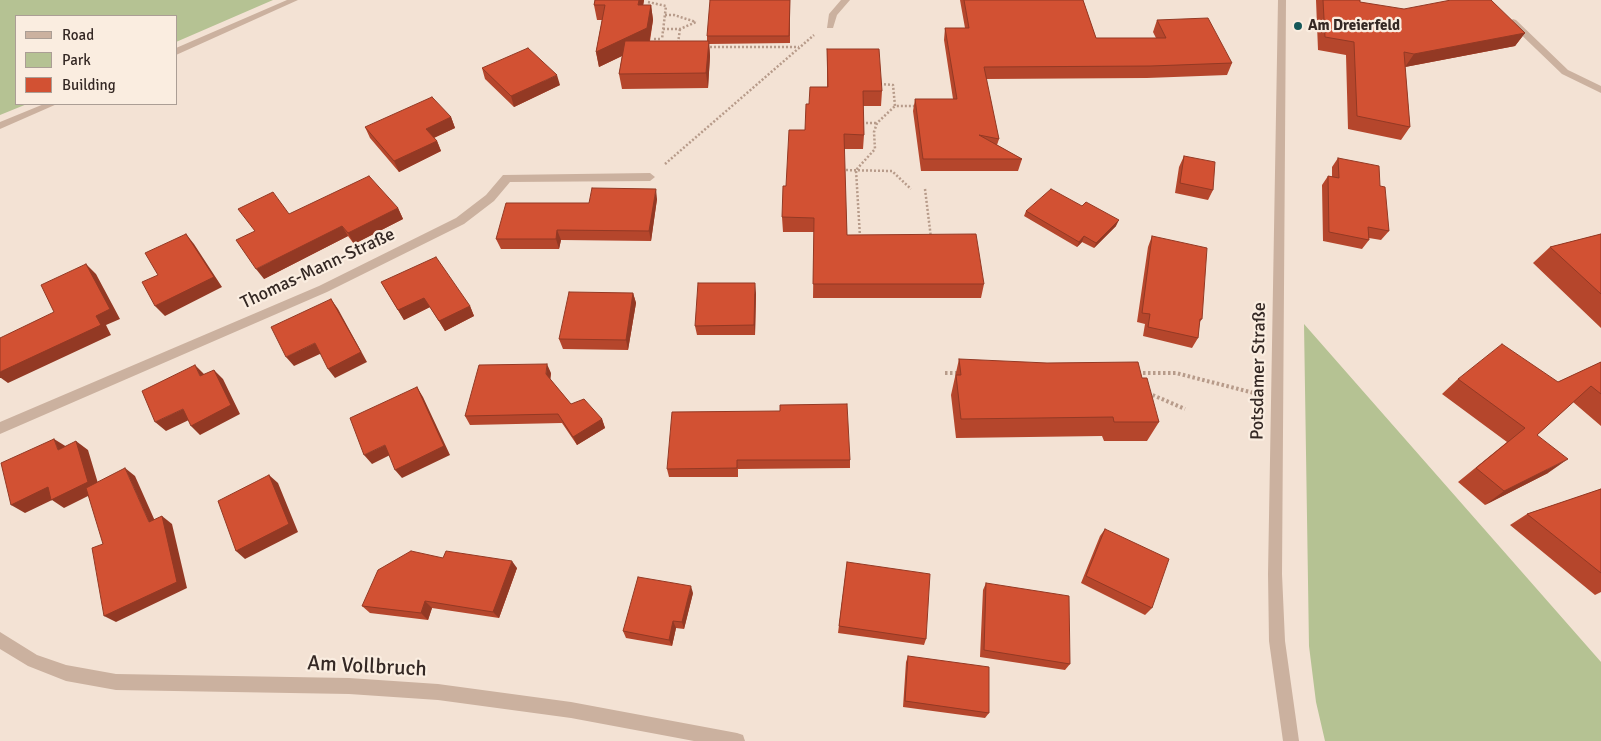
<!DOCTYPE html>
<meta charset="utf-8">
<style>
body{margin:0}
#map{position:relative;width:1601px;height:741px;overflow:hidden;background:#f3e2d4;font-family:Signika,sans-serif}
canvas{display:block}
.legend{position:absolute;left:15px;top:15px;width:162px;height:90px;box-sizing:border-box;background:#faede0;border:1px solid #ab9e95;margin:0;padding:6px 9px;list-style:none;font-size:15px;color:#342824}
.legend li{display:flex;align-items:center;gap:10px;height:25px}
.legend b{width:25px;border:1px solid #ab9e95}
</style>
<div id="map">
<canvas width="1601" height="741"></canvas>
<ul class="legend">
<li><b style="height:6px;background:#cbb19f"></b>Road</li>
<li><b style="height:14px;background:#b5c293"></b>Park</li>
<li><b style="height:14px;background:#d25133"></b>Building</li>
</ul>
</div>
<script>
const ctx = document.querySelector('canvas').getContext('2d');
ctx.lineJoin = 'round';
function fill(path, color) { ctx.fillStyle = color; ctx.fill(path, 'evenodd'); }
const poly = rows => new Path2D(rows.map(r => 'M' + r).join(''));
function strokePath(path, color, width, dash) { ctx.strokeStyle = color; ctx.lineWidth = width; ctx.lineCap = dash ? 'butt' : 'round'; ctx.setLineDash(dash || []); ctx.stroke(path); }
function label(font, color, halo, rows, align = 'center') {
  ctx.font = font + ' Signika,sans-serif'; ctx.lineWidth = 4.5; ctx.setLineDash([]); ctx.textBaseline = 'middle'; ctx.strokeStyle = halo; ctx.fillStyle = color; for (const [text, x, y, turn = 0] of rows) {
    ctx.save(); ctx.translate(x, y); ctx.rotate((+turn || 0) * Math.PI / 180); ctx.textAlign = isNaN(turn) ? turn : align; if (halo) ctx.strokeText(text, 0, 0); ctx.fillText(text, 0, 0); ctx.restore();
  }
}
fill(poly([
 [0,0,273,0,176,42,176,16,16,16,16,104,27,104,0,115],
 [1304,324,1601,662,1601,741,1325,741,1316,702,1309,646]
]), '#b5c293');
strokePath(poly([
 [648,2,666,6,662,39],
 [665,15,674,15,696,22],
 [663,29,680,29,696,22],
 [654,39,662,39],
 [678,43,680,29],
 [706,47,799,47],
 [880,84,893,85,895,106,916,106],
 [862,123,877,123],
 [665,164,814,35],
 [842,170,892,171,911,189],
 [925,189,931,238],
 [860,237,856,170,875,149,874,132,877,123,895,106]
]), '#b79b8a', 2.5, [2, 2]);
strokePath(poly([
 [945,373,959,373],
 [1138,373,1176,373,1254,393],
 [1148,393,1185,409]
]), '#b79b8a', 4, [2.5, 2.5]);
fill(poly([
 [287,0,298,0,176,55,176,48,287,0],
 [841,0,850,0,837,15,833,28,827,28,829,14,841,0],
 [1278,0,1286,0,1282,574,1285,641,1299,741,1283,741,1269,641,1268,574,1278,0],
 [1513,19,1516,20,1568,70,1601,86,1601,93,1562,74,1510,24,1509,22,1513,19],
 [44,104,57,104,0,129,0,122,44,104],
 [650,173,655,177,650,181,510,182,494,201,464,224,327,292,0,434,0,422,319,286,456,218,486,195,503,175,650,173],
 [0,632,37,655,66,665,116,674,349,678,438,684,571,702,737,733,743,735,745,741,694,741,571,718,438,700,349,694,116,690,66,681,28,666,0,649,0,632]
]), '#cbb19f');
fill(poly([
 [595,0,644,0,643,5,651,5,653,20,650,41,707,41,707,36,790,0,790,43,709,44,710,56,708,88,622,89,619,74,622,56,599,67,596,52,602,20,597,20,594,5],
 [960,0,1083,0,1096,38,1156,38,1153,32,1157,20,1232,63,1227,75,1147,78,986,79,999,139,997,145,1022,159,1018,171,921,171,913,111,915,99,953,99,944,40,945,28,965,28],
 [1316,0,1360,0,1360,2,1525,33,1515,46,1405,67,1410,127,1401,140,1348,129,1346,55,1318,50],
 [827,49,882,91,881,106,863,106,864,135,863,149,844,149,847,235,984,284,981,298,813,298,814,232,783,232,782,217,786,186,805,130,809,104,827,87],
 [482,68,560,85,514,107,485,79],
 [451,117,455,128,434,138,437,141,441,151,399,172,370,138,365,127],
 [1184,156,1213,190,1208,200,1175,193,1179,167],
 [1338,158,1380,186,1389,231,1381,240,1369,238,1369,240,1362,249,1323,241,1322,185,1328,176,1332,177,1332,167],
 [657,199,651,241,561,240,559,249,501,249,496,239,589,203],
 [1082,206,1116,226,1094,248,1082,242,1077,247,1024,216,1026,211],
 [398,208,403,219,354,244,348,236,264,279,289,214],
 [1601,234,1601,328,1533,263,1550,247],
 [1152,236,1202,319,1199,323,1198,338,1192,348,1143,336,1145,324,1137,322,1148,247],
 [381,282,470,306,474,316,445,331,430,307,404,320],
 [633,293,636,303,628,350,563,349,559,339],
 [756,293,755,335,697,335,695,326],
 [959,359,1142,378,1159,422,1147,441,1104,441,1102,436,956,438,951,395],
 [1601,362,1601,426,1573,402,1537,435,1548,473,1485,505,1458,482,1507,442,1442,394,1458,379,1558,382],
 [551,373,550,379,571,404,602,419,605,428,577,445,562,423,470,425,465,416],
 [780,411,850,460,850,468,738,469,738,477,669,477,667,469],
 [1601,489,1601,592,1595,595,1510,525,1527,514],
 [1105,529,1152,608,1145,615,1081,583,1100,536],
 [443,558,517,568,499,618,432,608,428,620,370,613,362,606],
 [847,562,926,639,924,645,838,633],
 [986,583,1070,664,1065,670,980,657,983,590],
 [693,593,684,629,676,628,672,646,626,638,623,631],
 [908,656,989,713,985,718,903,707,906,662]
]), '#b5462c');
fill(poly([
 [639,0,644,0,641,20,638,5],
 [651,5,653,20,649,43,599,67,596,52],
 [1525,33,1515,46,1405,67,1414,54],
 [709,41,710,56,708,88,706,73],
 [557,75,560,85,514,107,511,96],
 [451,117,455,128,431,139,426,129],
 [437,141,441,151,399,172,394,161],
 [656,189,657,199,651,241,649,231],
 [398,208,403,219,354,244,348,233],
 [1119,220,1116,226,1094,248,1096,243],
 [342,226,348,236,264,279,256,269],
 [557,230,561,240,559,249,556,239],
 [186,234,194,244,222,287,165,316,155,306],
 [1084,236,1082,242,1077,247,1079,242],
 [86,264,96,274,120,319,106,325,111,335,8,383,1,378,0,378,0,372,96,316],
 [755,283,756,293,755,335,754,325],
 [633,293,636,303,628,350,626,340],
 [424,298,430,307,404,320,398,310],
 [331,299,338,309,367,362,335,378,328,369],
 [470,306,474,316,445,331,439,321],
 [315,343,322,353,294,366,286,357],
 [547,364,551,373,550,383,546,374],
 [195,365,205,375,200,376],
 [214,370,223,379,240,414,200,435,191,426],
 [417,387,423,397,450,455,402,478,395,470],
 [183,409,193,418,166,431,155,422],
 [602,419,605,428,577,445,573,437],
 [54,439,67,447,58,450],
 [76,441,88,450,100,490,64,508,52,500,25,513,11,505],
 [385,445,392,454,372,464,364,455],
 [1568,459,1548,473,1485,505,1504,491],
 [125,468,135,476,159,530,149,522],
 [269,475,278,483,298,532,245,559,236,551],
 [162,516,172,524,187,588,116,622,104,616],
 [512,561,517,568,499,618,493,612],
 [691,586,693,593,684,629,682,622],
 [425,601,432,608,428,620,421,613],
 [673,621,676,628,672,646,669,640]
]), '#933924');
const building = poly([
 [595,0,639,0,638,5,651,5,647,28,596,52,605,5,594,5,595,0],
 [710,0,790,0,789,36,707,36,710,0],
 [964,0,1083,0,1096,38,1166,38,1157,20,1208,18,1232,63,1151,66,984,67,999,139,979,135,1022,159,923,159,915,99,957,99,945,28,969,28,964,0],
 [1323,0,1360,0,1360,2,1404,9,1451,0,1491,0,1525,33,1414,54,1404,52,1410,127,1357,116,1354,42,1325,37,1323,0],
 [625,41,709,41,706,73,619,74,625,41],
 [528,48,557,75,511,96,482,68,528,48],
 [827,49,879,49,882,91,863,91,864,135,844,134,847,235,976,234,984,284,813,284,814,218,782,217,783,186,786,186,789,130,805,130,806,104,809,104,810,87,828,87,827,49],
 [432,97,451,117,426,129,437,141,394,161,365,127,432,97],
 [1184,156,1215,162,1213,190,1180,183,1184,156],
 [1338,158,1379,166,1380,186,1385,187,1389,231,1368,227,1369,240,1329,232,1328,176,1339,178,1338,158],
 [369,176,398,208,348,233,342,226,256,269,236,240,255,231,238,209,273,192,289,214,369,176],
 [592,188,656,189,649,231,557,230,556,239,496,239,506,203,589,203,592,188],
 [1051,189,1082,206,1086,202,1119,220,1096,243,1084,236,1079,242,1026,211,1051,189],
 [186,234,214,277,155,306,142,282,158,275,145,253,186,234],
 [1601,234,1601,294,1550,247,1601,234],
 [1152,236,1207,248,1202,319,1200,319,1198,338,1148,327,1150,314,1142,313,1152,236],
 [436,257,470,306,439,321,424,298,398,310,381,282,436,257],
 [86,264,110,309,96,316,101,325,0,372,0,338,54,312,41,285,86,264],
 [698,283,755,283,754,325,695,326,698,283],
 [569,292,633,293,626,340,559,339,569,292],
 [331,299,361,352,328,369,315,343,286,357,271,327,331,299],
 [1502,344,1558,382,1601,362,1601,394,1591,386,1537,435,1568,459,1504,491,1476,468,1525,428,1458,379,1502,344],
 [959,359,1047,363,1138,362,1142,378,1147,378,1159,422,1114,422,1113,417,961,419,956,375,961,375,959,359],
 [547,364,546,374,571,404,584,399,602,419,573,437,558,414,465,416,479,365,547,364],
 [195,365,200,376,214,370,231,405,191,426,183,409,155,422,142,391,195,365],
 [417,387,444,446,395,470,385,445,364,455,350,418,417,387],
 [847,404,850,460,737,460,737,468,667,469,672,412,780,411,780,405,847,404],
 [54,439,58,450,76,441,88,482,51,500,48,487,11,505,1,463,54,439],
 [125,468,149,522,162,516,177,582,104,616,92,548,103,544,86,488,125,468],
 [269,475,289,524,236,551,218,501,269,475],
 [1601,489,1601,573,1527,514,1601,489],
 [1105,529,1169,559,1152,608,1086,576,1105,529],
 [411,551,443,558,446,551,512,561,493,612,425,601,421,613,362,606,378,570,411,551],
 [847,562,930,574,926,639,839,626,847,562],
 [638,577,691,586,682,622,673,621,669,640,623,631,638,577],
 [986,583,1069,596,1070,664,984,650,986,583],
 [908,656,989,667,989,713,905,701,908,656]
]);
fill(building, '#d25133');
strokePath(building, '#933924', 1);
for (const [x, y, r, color] of [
 [1298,26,5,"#165859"]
]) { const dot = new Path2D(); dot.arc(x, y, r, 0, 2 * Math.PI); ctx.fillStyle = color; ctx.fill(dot); strokePath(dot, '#faede0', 2); }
label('bold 15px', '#342824', '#faede0', [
 ["Am Dreierfeld",1308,26]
], 'left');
label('18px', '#342824', '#faede0', [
 ["Thomas-Mann-Straße",318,269,-25],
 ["Potsdamer Straße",1259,371,-89]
]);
label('21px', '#342824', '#faede0', [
 ["Am Vollbruch",367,667,3]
]);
</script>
